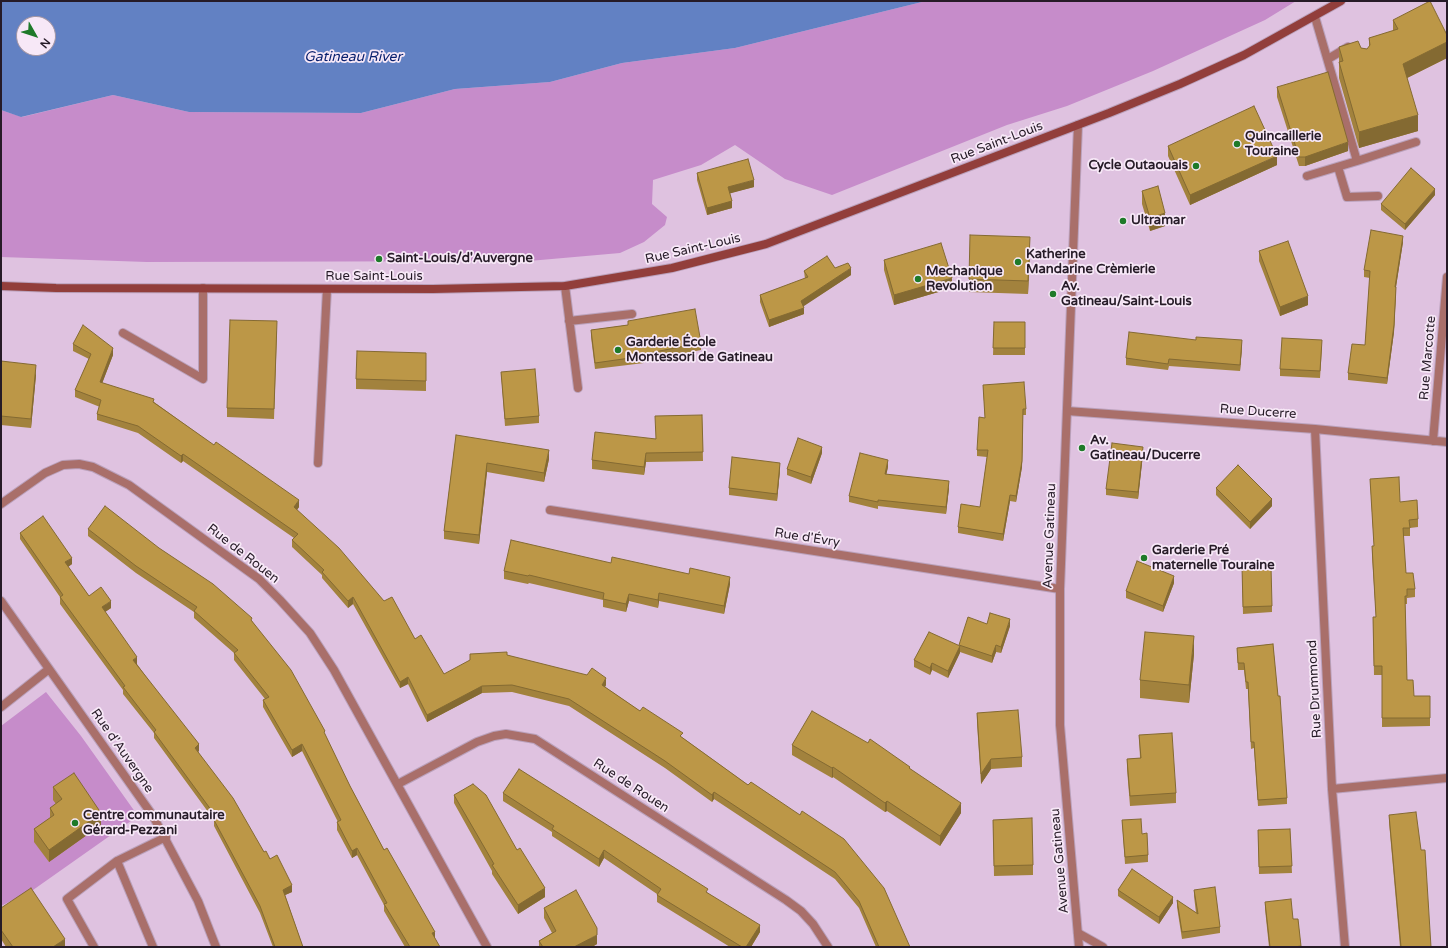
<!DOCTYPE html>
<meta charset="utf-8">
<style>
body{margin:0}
#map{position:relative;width:1448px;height:948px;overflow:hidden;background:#dfc2e0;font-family:"Varela Round",sans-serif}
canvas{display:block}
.frame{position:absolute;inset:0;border:2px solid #261b27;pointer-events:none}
.north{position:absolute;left:16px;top:16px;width:40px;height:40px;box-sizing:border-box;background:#f7e8f7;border:1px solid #a396a4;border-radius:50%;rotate:129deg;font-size:11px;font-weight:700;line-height:16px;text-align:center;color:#261b27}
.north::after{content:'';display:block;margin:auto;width:14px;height:18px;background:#1e7a29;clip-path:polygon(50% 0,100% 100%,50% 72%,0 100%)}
</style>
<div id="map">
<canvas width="1448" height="948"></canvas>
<div class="frame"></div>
<div class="north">N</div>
</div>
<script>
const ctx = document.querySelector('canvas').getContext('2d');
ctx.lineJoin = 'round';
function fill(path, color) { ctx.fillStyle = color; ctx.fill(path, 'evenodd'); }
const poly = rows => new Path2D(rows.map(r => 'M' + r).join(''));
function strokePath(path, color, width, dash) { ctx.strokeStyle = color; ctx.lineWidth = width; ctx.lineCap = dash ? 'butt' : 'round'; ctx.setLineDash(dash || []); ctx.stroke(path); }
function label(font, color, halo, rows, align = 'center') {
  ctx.font = font + ' "Varela Round",sans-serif'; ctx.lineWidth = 3.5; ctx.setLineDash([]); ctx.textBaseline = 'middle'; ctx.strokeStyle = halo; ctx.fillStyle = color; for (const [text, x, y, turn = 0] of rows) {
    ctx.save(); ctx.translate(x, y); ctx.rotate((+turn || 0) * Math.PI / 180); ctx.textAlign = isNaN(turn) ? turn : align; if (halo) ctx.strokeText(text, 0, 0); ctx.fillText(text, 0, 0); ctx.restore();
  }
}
fill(poly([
 [926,1,1296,1,1265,20,1153,71,1067,106,1007,125,832,195,785,179,735,145,701,165,653,180,652,204,667,217,665,225,644,242,620,253,529,261,147,262,1,257,1,110,22,117,113,95,189,112,361,113,455,89,550,82,622,63,735,48],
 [46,692,81,736,138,816,33,890,1,906,1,726]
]), '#c68cca');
fill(poly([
 [1,1,926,1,735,48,622,63,550,82,455,89,361,113,189,112,113,95,21,117,1,110],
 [24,24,48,24,48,48,24,48]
]), '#6281c3');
const service = poly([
 [1315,17,1357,161,1416,142],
 [1328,59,1348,47],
 [1338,167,1347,197,1378,196],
 [1307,176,1357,161],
 [565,286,578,388],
 [569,321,632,314],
 [123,333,203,379,203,288],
 [318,463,327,289],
 [94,947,67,899,117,861],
 [153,947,117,861,166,837]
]);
const minor = poly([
 [1067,411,1315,429,1447,442],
 [1315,429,1332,789,1345,947],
 [1433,441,1447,277],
 [1,504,45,473,63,465,79,464,93,467,129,485,259,579,280,600,310,633,334,670,487,947],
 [550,510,1060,589],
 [1,601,153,816,198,901,216,947],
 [1,707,49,669],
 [398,784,477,742,494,736,506,734,535,739,786,900,801,911,813,924,828,947],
 [1332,789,1447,778],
 [1078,933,1103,947]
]);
const tertiary = poly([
 [1078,125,1060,589,1060,725,1079,947]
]);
const secondary = poly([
 [1,286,56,288,433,289,565,286,672,268,766,244,1109,113,1180,84,1244,55,1341,1]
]);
strokePath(service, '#baa1bb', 10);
strokePath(minor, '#baa1bb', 10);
strokePath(tertiary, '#baa1bb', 10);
strokePath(secondary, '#baa1bb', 10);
strokePath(service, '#a96f6a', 8);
strokePath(minor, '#a96f6a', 8);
strokePath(tertiary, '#a96f6a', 8);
strokePath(secondary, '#923e3b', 8);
fill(poly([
 [1393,20,1447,35,1447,58,1407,78,1418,131,1359,148,1339,78,1339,47,1361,48,1367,49,1369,47,1369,38,1393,31],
 [1277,87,1348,151,1305,166,1299,166,1277,97],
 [1168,146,1277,165,1190,205,1168,156],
 [697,173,754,187,730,193,732,208,707,215,697,180],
 [1142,191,1165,226,1150,231,1142,204],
 [1435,195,1405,230,1381,210,1381,204],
 [1403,242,1396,287,1396,293,1394,332,1387,384,1348,380,1348,373,1365,345,1370,278,1364,277,1364,270],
 [1030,250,1028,294,969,292,969,279],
 [1259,251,1308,305,1280,316,1259,261],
 [884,260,952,288,894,305,884,270],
 [835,268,851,275,803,306,804,314,769,327,760,302,760,295,805,279,804,271],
 [628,321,701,343,701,350,644,361,644,363,595,369,591,337,591,330,628,325],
 [994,322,1025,322,1025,355,993,355],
 [277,331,274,419,227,417,227,408],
 [73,344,113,355,102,383,154,402,299,507,297,510,415,639,444,674,507,655,606,685,605,687,640,711,683,738,748,785,910,947,876,947,859,908,835,879,714,799,712,802,665,768,569,706,512,692,482,693,427,722,408,684,400,688,353,604,348,608,322,578,322,575,292,547,292,540,294,538,183,461,181,463,138,433,97,420,97,414,100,407,75,397,75,390,89,359,73,351],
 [1242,347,1240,371,1169,366,1168,370,1126,365,1126,358],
 [1322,347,1320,378,1280,376,1280,369],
 [1,361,36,375,31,428,1,425],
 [426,363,426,391,356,389,356,379],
 [501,372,539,416,539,423,505,426],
 [983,385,1026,409,1026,415,1023,415,1022,467,1016,502,1010,501,1003,541,958,533,958,527,980,507,987,457,977,456,977,450,985,418],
 [702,415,703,461,646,462,644,475,592,469,592,460,655,439],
 [456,435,549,459,544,482,487,472,479,544,444,539,444,531],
 [822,453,811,484,787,475,787,469],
 [1143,454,1138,499,1106,495,1106,489],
 [888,467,886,474,949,488,946,514,878,506,878,509,849,502,849,496],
 [780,470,777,501,729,495,729,488],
 [1370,479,1400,502,1418,519,1418,527,1410,528,1410,536,1403,536,1406,573,1415,589,1415,597,1407,598,1407,604,1405,604,1407,680,1414,696,1430,696,1430,726,1382,727,1382,675,1374,675,1373,617,1376,617,1372,555,1372,546,1374,546],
 [1216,488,1272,506,1250,529,1216,495],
 [88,529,252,621,325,735,350,786,384,850,440,947,405,947,384,911,384,905,357,855,352,858,337,830,337,822,338,822,302,751,292,757,263,707,263,700,265,699,234,660,234,653,194,618,194,612,136,573,88,536],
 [20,533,72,564,68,567,89,596,111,608,105,612,137,664,199,751,198,752,264,852,270,859,292,892,285,895,303,947,273,947,260,913,214,826,214,820,154,738,154,733,123,694,123,690,60,604,60,597,20,539],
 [611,563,730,584,724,614,659,601,658,608,629,601,626,612,603,607,603,600,529,583,528,584,504,579,504,571],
 [1242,574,1272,606,1272,612,1243,614],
 [1174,583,1163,612,1126,598,1126,591],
 [987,624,1010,626,1001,653,996,652,992,663,960,652,948,678,932,670,930,675,914,667,914,660,959,646],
 [1273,644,1287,798,1287,804,1258,806,1254,748,1251,749,1248,689,1246,689,1244,670,1238,670,1237,648],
 [1194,654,1189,703,1140,698,1140,680],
 [977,713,1022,757,1022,767,991,769,981,784,977,723],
 [1139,735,1176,793,1176,803,1130,806,1127,769,1127,759,1140,758],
 [792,745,910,769,961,813,940,846,887,811,885,812,833,777,832,778,792,755],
 [53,787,101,825,49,862,34,842,34,829,50,818,50,808,56,804,53,800],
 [503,793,708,893,760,932,751,947,730,947,657,902,657,894,604,858,599,867,552,836,552,832,503,801],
 [454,795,517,850,545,897,518,914,492,874,492,871,454,803],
 [1389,815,1431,947,1400,947,1389,822],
 [993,820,1033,865,1033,875,994,876],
 [1122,820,1142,834,1148,855,1148,862,1125,864],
 [1290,829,1292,873,1259,874,1258,830],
 [1118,890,1173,903,1159,924,1118,896],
 [1194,890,1220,927,1220,933,1182,939,1177,907,1177,900,1196,913,1194,896],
 [1265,902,1293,919,1298,919,1301,947,1269,947,1265,909],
 [1,908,65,947,6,947,1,939],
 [544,908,597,944,592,947,539,947,539,941,552,933,544,918]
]), '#a2823d');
fill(poly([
 [1447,42,1447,58,1403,80,1403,64],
 [1418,115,1418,131,1359,148,1359,132],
 [1348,142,1348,151,1305,166,1305,157],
 [1277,156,1277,165,1190,205,1190,195],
 [754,180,754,187,728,194,728,187],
 [1435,189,1435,195,1405,230,1405,224],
 [732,201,732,208,707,215,707,208],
 [1165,213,1165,226,1150,231,1150,218],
 [1403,236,1403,242,1395,293,1395,287],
 [1030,237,1030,250,1028,294,1028,281],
 [851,268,851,275,801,308,801,301],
 [952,278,952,288,894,305,894,295],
 [1396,287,1394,332,1387,384,1387,378],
 [1308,296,1308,305,1280,316,1280,307],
 [804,308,804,314,769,327,769,320],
 [1242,340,1242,347,1240,371,1240,365],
 [113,348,113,355,100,389,100,382],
 [36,365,36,375,31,428,31,419],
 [1023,415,1022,467,1016,502,1016,496],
 [822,447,822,453,811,484,811,477],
 [1143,447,1143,454,1138,499,1138,492],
 [549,450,549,459,544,482,544,473],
 [646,453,646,462,644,475,644,467],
 [183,454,183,461,181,463,181,456],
 [888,460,888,467,885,481,885,474],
 [487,463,487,472,479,544,479,535],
 [780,463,780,470,777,501,777,494],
 [949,481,949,488,946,514,946,507],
 [1010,495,1010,501,1003,541,1003,534],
 [1272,499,1272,506,1250,529,1250,522],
 [299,500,299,507,294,514,294,507],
 [72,558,72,564,65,569,65,562],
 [1174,576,1174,583,1163,612,1163,606],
 [730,577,730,584,724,614,724,606],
 [659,593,659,601,658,608,658,600],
 [629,594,629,601,626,612,626,604],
 [353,597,353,604,348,608,348,601],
 [111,601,111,608,102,614,102,607],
 [1010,619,1010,626,1001,653,1001,647],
 [1194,636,1194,654,1189,703,1189,685],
 [996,645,996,652,992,663,992,656],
 [960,646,960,653,948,678,948,671],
 [137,657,137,664,133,666,133,660],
 [932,663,932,670,930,675,930,668],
 [408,677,408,684,400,688,400,682],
 [606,678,606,685,602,692,602,685],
 [482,686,482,693,427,722,427,715],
 [199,744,199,751,195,754,195,748],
 [302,744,302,751,292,757,292,750],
 [991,759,991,769,981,784,981,774],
 [833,767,833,777,832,778,832,768],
 [714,792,714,799,712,802,712,795],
 [887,801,887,811,885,812,885,803],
 [961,803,961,813,940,846,940,836],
 [101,813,101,825,49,862,49,850],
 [357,848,357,855,352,858,352,851],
 [604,850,604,858,599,867,599,859],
 [292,885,292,892,283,896,283,890],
 [545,888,545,897,518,914,518,905],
 [1173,897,1173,903,1159,924,1159,917],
 [760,925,760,932,751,947,746,947],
 [435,932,435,939,432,933],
 [597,935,597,944,592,947,574,947],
 [65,939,65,947,53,947]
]), '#846a32');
const building = poly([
 [1430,1,1447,35,1447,42,1403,64,1418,115,1359,132,1339,62,1343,61,1339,47,1358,41,1361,48,1367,49,1370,45,1369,38,1398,29,1393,20,1430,1],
 [1328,72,1348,142,1305,157,1299,157,1277,87,1328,72],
 [1254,106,1277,156,1190,195,1168,146,1254,106],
 [748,159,754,180,728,187,732,201,707,208,697,173,748,159],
 [1411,168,1435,189,1405,224,1381,204,1411,168],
 [1158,186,1165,213,1150,218,1142,191,1158,186],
 [1371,230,1403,236,1395,287,1396,287,1394,325,1387,378,1348,373,1352,344,1365,345,1370,271,1364,270,1371,230],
 [970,235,1030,237,1028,281,969,279,970,235],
 [1288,241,1308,296,1280,307,1259,251,1288,241],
 [941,243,952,278,894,295,884,260,941,243],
 [827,256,835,268,848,263,851,268,801,301,804,308,769,320,760,295,808,277,804,271,827,256],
 [695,309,701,343,644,354,644,356,595,363,591,330,628,325,628,321,695,309],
 [230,320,277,321,274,409,227,408,230,320],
 [994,322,1025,322,1025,348,993,348,994,322],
 [83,325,113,348,100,382,154,399,153,402,214,445,216,442,299,500,294,507,339,548,384,601,392,597,415,639,421,635,444,674,470,660,470,654,507,652,507,655,587,675,592,668,606,678,602,685,640,711,643,707,683,733,680,736,748,785,751,782,800,815,802,811,844,839,884,888,910,947,879,947,859,901,835,872,714,792,712,795,665,761,569,699,512,685,482,686,427,715,408,677,400,682,353,597,348,601,322,572,324,570,292,540,298,534,183,454,181,456,138,426,97,414,101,400,75,390,91,354,73,344,83,325],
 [1129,332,1196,340,1196,337,1242,340,1240,365,1169,359,1168,364,1126,358,1129,332],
 [1282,338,1322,340,1320,371,1280,369,1282,338],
 [357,351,426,353,426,381,356,379,357,351],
 [1,361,36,365,31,419,1,416,1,361],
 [535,369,539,416,505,419,501,372,535,369],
 [1024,382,1026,409,1023,409,1022,461,1016,496,1010,495,1003,534,958,527,961,504,980,507,988,450,977,450,979,417,985,418,983,385,1024,382],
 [702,415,703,452,646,453,644,467,592,460,595,432,656,439,655,416,702,415],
 [456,435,549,450,544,473,487,463,479,535,444,531,456,435],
 [798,438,822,447,811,477,787,469,798,438],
 [1112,443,1143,447,1138,492,1106,489,1112,443],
 [860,453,888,460,885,474,949,481,946,507,878,500,878,502,849,496,860,453],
 [732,457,780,463,777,494,729,488,732,457],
 [1238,465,1272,499,1250,522,1216,488,1238,465],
 [1399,477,1400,502,1417,500,1418,519,1409,520,1410,528,1403,528,1406,573,1413,573,1415,589,1407,589,1407,596,1405,596,1407,680,1413,680,1414,696,1430,696,1430,718,1382,718,1382,666,1374,666,1373,617,1376,617,1372,546,1374,546,1370,479,1399,477],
 [105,506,159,548,213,584,252,618,251,620,291,670,325,731,324,732,350,786,384,850,387,848,435,932,432,933,440,947,410,947,384,904,387,903,357,848,352,851,337,822,341,820,302,744,292,750,263,700,269,697,234,653,238,650,194,611,197,607,136,566,88,529,105,506],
 [43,516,72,558,65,562,89,596,101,587,111,601,102,607,137,657,133,660,199,744,195,748,233,798,264,852,266,851,270,859,277,855,292,885,283,890,303,947,275,947,260,906,214,820,217,818,154,732,156,730,123,687,125,686,60,597,63,595,20,533,43,516],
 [511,540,611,563,612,557,689,574,690,568,730,577,724,606,659,593,658,600,629,594,626,604,603,599,604,593,529,575,528,576,504,571,511,540],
 [1137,561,1174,576,1163,606,1126,591,1137,561],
 [1271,566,1272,606,1243,607,1242,567,1271,566],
 [990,613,1010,619,1001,647,996,645,992,656,959,645,968,617,987,624,990,613],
 [929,632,960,646,948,671,932,663,930,668,914,660,929,632],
 [1145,632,1194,636,1189,685,1140,680,1145,632],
 [1273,644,1278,696,1280,696,1287,798,1258,800,1254,742,1251,742,1248,682,1246,682,1244,663,1238,663,1237,648,1273,644],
 [1018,710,1022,757,991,759,981,774,977,713,1018,710],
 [812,711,868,743,870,739,910,767,909,768,961,803,940,836,887,801,885,803,833,767,832,768,792,745,812,711],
 [1172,733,1176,793,1130,796,1127,759,1141,758,1139,735,1172,733],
 [519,769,708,889,706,892,760,925,746,947,742,947,657,895,661,889,604,850,599,859,552,829,554,826,503,793,519,769],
 [74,773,101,813,49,850,34,829,54,815,50,808,62,799,53,787,74,773],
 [473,784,486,795,517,850,520,848,545,888,518,905,492,865,494,864,454,795,473,784],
 [1416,812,1421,850,1425,850,1431,947,1401,947,1389,815,1416,812],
 [1032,818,1033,865,994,866,993,820,1032,818],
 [1141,819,1142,834,1147,833,1148,855,1125,857,1122,820,1141,819],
 [1290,829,1292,866,1259,867,1258,830,1290,829],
 [1132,869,1173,897,1159,917,1118,890,1132,869],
 [1215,887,1220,927,1182,932,1177,900,1198,914,1194,890,1215,887],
 [31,888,65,939,53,947,13,947,1,930,1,908,31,888],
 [576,890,597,928,597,935,574,947,543,947,539,941,556,931,544,908,576,890],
 [1291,899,1293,919,1298,919,1301,946,1294,947,1270,947,1265,902,1291,899]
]);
fill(building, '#bc9747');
strokePath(building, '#846a32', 1);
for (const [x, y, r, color] of [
 [1237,144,4,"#1e7a29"],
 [1196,166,4,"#1e7a29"],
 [1123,221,4,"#1e7a29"],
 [379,259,4,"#1e7a29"],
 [1018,262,4,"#1e7a29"],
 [918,279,4,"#1e7a29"],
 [1053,294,4,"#1e7a29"],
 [618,350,4,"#1e7a29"],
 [1082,448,4,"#1e7a29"],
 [1144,558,4,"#1e7a29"],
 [75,823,4,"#1e7a29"]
]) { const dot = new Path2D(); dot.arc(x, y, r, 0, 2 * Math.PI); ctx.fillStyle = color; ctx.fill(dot); strokePath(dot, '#f7e8f7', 1.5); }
label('bold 13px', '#261b27', '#f7e8f7', [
 ["Quincaillerie",1245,137],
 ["Touraine",1245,152],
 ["Cycle Outaouais",1188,166,"right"],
 ["Ultramar",1131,221],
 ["Katherine",1026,255],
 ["Mandarine Crèmierie",1026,270],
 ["Saint-Louis/d'Auvergne",387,259],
 ["Mechanique",926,272],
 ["Revolution",926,287],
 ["Av.",1061,287],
 ["Gatineau/Saint-Louis",1061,302],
 ["Garderie École",626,343],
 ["Montessori de Gatineau",626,358],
 ["Av.",1090,441],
 ["Gatineau/Ducerre",1090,456],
 ["Garderie Pré",1152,551],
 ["maternelle Touraine",1152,566],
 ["Centre communautaire",83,816],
 ["Gérard-Pezzani",83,831]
], 'left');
label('13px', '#261b27', '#f7e8f7', [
 ["Rue Saint-Louis",997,143,-21],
 ["Rue Saint-Louis",693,249,-13],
 ["Rue Saint-Louis",374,277],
 ["Rue Marcotte",1428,358,-85],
 ["Rue Ducerre",1258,412,4],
 ["Avenue Gatineau",1050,536,-88],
 ["Rue d'Évry",807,538,9],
 ["Rue de Rouen",243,554,38],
 ["Rue Drummond",1315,689,-93],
 ["Rue d'Auvergne",122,751,55],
 ["Rue de Rouen",631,786,33],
 ["Avenue Gatineau",1060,861,-95]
]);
label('italic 14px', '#071f6d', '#f7e8f7', [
 ["Gatineau River",353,57]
]);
</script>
